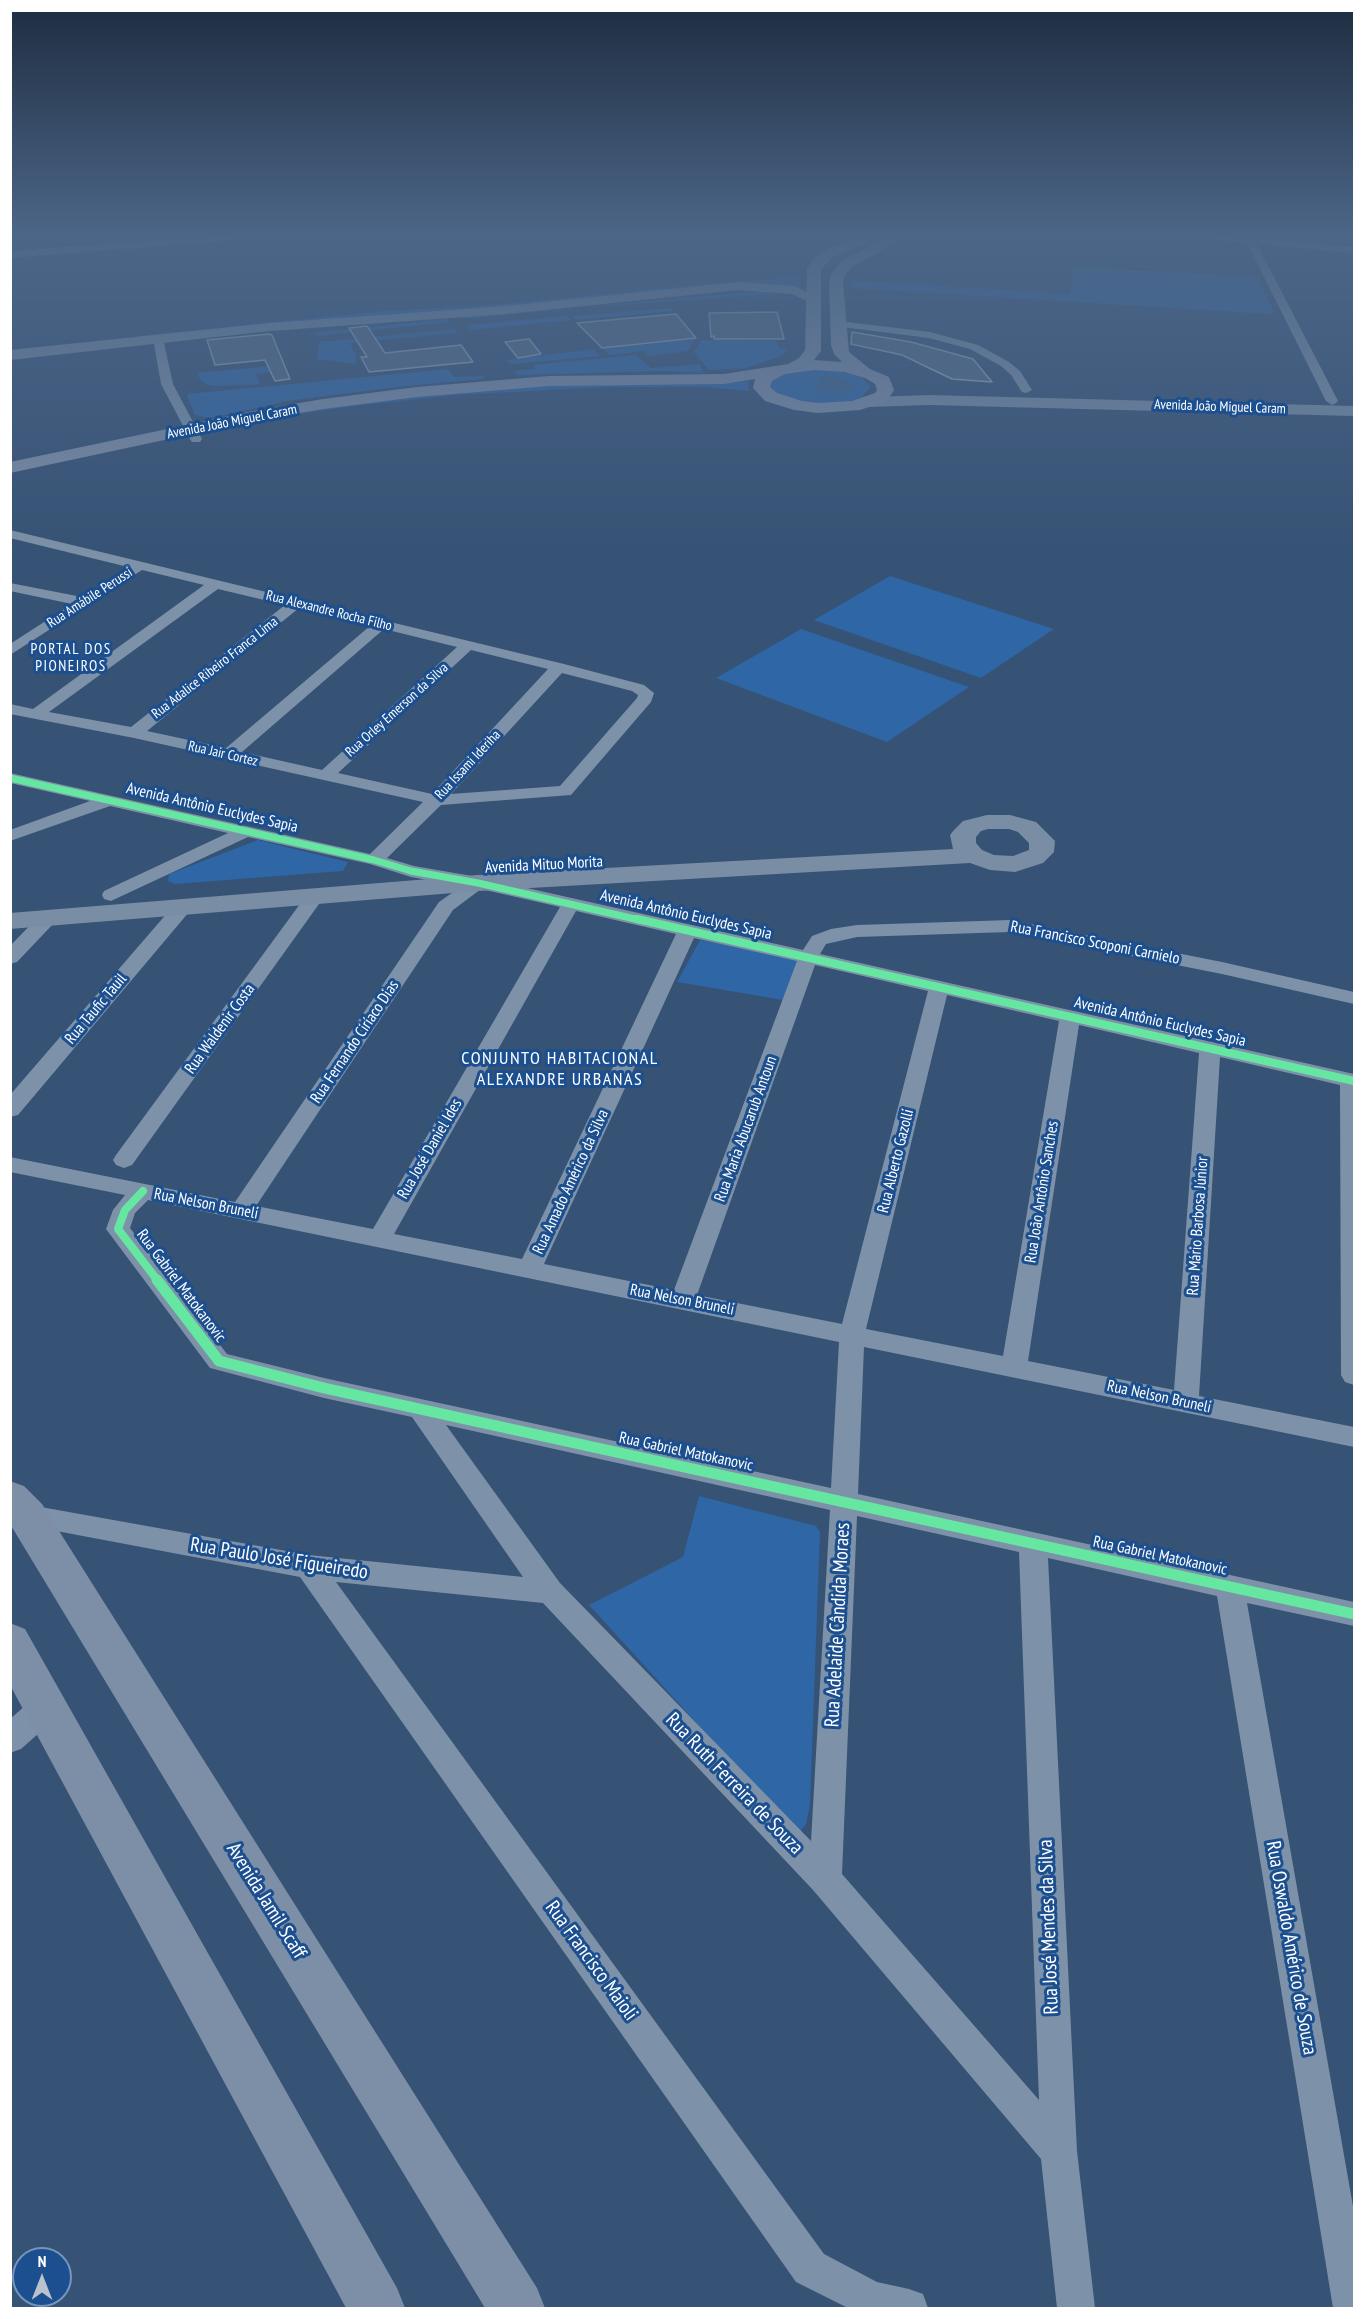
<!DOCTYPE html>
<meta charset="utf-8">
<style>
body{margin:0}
#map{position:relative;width:1365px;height:2319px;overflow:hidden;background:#365274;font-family:"PT Sans Narrow",sans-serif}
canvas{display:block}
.frame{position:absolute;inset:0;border:12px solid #fff;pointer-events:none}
.north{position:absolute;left:12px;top:2247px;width:60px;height:60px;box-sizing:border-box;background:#1b4f8f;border:2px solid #7695bc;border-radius:50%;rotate:0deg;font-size:16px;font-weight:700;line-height:24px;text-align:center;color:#fff}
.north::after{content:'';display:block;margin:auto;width:21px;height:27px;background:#b9c2ce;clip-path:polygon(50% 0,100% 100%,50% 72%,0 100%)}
</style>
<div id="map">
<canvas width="1365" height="2319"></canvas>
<div class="frame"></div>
<div class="north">N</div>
</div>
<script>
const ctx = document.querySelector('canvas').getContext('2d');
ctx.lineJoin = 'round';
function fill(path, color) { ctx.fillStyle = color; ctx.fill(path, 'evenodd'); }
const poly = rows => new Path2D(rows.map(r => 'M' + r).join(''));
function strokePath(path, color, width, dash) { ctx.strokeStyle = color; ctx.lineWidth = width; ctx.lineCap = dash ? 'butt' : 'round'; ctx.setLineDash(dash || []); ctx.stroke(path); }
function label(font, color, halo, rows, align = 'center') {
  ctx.font = font + ' "PT Sans Narrow",sans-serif'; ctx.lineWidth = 6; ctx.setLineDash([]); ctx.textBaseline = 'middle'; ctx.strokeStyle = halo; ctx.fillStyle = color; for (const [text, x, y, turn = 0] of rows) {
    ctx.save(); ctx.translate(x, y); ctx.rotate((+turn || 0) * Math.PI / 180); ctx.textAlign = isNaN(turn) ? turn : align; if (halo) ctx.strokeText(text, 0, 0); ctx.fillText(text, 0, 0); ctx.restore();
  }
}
fill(poly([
 [1074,267,1257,277,1273,310,1272,314,851,288,851,282,860,281,1070,294],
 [799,278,800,287,761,283,730,285,472,310,394,314,141,338,136,336,384,311,483,306,704,284],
 [764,291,779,294,573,308,464,319,462,317],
 [670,308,674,311,576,320,573,316],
 [567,316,571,320,470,330,467,325],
 [447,319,450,322,316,336,314,333],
 [455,329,458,333,350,343,357,358,355,359,357,364,317,359,319,342],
 [695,339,688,351,649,356,644,351,609,355,604,349],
 [702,340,776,341,779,348,788,350,781,356,746,368,709,370,694,352],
 [594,349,600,356,511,364,507,360],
 [636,355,651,368,700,364,703,373,662,371,517,375,514,371,535,369,533,365],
 [274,366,275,372,256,374,260,383,255,385,210,386,201,381,197,373],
 [448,369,454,377,485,376,482,379,396,387,288,401,211,418,195,415,187,394],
 [809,369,838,371,851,374,863,378,871,387,862,397,853,401,820,405,771,395,769,381,779,375],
 [749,381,748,388,751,391,705,387,607,387,455,395,345,407,285,416,200,434,197,432,298,411,483,389,572,385,715,384],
 [890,576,1054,629,981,678,814,620],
 [801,629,969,687,887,742,716,678],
 [258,840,348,862,343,871,175,884,168,881,169,874],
 [700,940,799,959,783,1000,677,982],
 [699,1496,816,1526,820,1532,810,1805,806,1824,800,1832,754,1786,589,1605,683,1557]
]), '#2f66a5');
fill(poly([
 [830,375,840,377,843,381,851,383,855,385,855,390,847,393,834,394,821,392,814,388,816,383,820,381,820,377]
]), '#3b618d');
const building = poly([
 [777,312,784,339,714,339,714,336,711,337,709,313,777,312],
 [676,314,696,338,602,348,577,323,676,314],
 [367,326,385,353,461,345,473,362,369,372,361,357,367,357,349,328,367,326],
 [852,332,911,342,973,359,992,382,952,379,902,355,851,344,852,332],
 [269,334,272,335,290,379,275,381,265,360,215,365,207,340,269,334],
 [529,339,541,354,518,358,505,342,529,339]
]);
fill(building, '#526984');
strokePath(building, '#92a2b6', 1.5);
fill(poly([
 [234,234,279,234,274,237,10,257,10,251,234,234],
 [1174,234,1212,234,1354,247,1354,253,1257,244,1338,401,1336,403,1332,405,1326,401,1247,243,1179,237,1174,234],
 [838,321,930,332,978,345,1009,362,1020,371,1032,390,1026,393,1022,392,1011,375,1001,366,970,349,929,338,834,326,834,322,838,321],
 [158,335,163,338,173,384,202,439,200,442,192,442,190,439,161,384,153,338,158,335],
 [10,530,564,664,644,685,654,693,651,702,571,795,441,805,387,858,414,866,478,877,803,950,812,936,831,929,857,925,1010,920,1222,962,1354,992,1354,1004,1222,974,1010,932,857,937,826,944,820,954,1354,1074,1354,1385,1345,1382,1341,1375,1340,1085,1220,1057,1199,1396,1354,1427,1354,1447,864,1347,858,1494,1354,1602,1354,1626,1247,1603,1354,2212,1354,2308,1333,2308,1217,1596,1048,1558,1077,2151,1095,2308,1057,2308,1041,2159,813,1890,543,1603,336,1582,824,2254,877,2282,909,2289,923,2294,928,2308,848,2308,796,2282,300,1577,14,1523,10,1514,14,1507,24,1504,309,1555,523,1577,412,1417,324,1398,210,1368,106,1229,113,1210,125,1195,10,1172,10,1157,235,1202,439,902,462,886,411,877,370,864,248,837,111,901,104,899,102,895,104,891,228,833,110,806,10,841,10,830,90,801,10,783,10,773,370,854,423,802,134,738,10,714,10,704,33,709,204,585,142,570,10,655,10,644,72,604,10,591,10,583,82,597,128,567,10,538,10,530],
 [218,589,285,605,131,727,49,712,218,589],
 [299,608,370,626,226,748,147,731,299,608],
 [384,629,457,647,322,770,242,752,384,629],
 [471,650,548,669,432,794,338,773,471,650],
 [562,673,632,691,638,695,637,698,560,786,451,794,562,673],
 [481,889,560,907,373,1229,256,1206,453,910,481,889],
 [576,911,676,934,522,1259,394,1234,576,911],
 [694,938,797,961,674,1290,544,1264,694,938],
 [815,965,928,991,842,1324,697,1295,815,965],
 [947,995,1059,1021,1003,1356,866,1329,947,995],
 [1079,1025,1199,1053,1174,1390,1028,1361,1079,1025],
 [148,1200,839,1342,831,1488,324,1378,227,1354,130,1228,135,1213,148,1200],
 [446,1425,830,1510,811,1841,560,1583,446,1425],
 [857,1516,1019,1552,1039,2100,842,1874,857,1516],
 [315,891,322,893,324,897,132,1165,124,1168,116,1165,113,1160,116,1155,308,893,315,891],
 [182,902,189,904,191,908,189,912,18,1115,10,1117,10,1095,175,904,182,902],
 [48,912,55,914,58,918,55,922,17,962,10,964,10,946,41,914,48,912],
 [45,1694,56,1698,60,1708,56,1718,21,1749,10,1753,10,1719,34,1698,45,1694]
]), '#7d92a8');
fill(poly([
 [739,282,795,286,822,300,815,304,791,294,739,290,506,314,270,331,10,360,10,350,270,323,506,306,739,282],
 [929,395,1354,406,1354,416,929,405,869,407,861,402,869,397,929,395],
 [987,815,1010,815,1036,822,1055,841,1054,852,1043,863,1015,872,990,870,970,863,478,891,10,929,10,913,478,875,953,849,950,835,954,830,963,821,987,815],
 [988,829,1009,829,1018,832,1029,843,1029,850,1013,856,994,855,982,850,976,843,976,837,981,831,988,829]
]), '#798da4');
fill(poly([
 [894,234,912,234,853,266,845,275,843,283,849,352,870,369,889,377,894,390,887,401,860,410,818,413,794,410,765,401,753,388,755,379,724,384,549,386,417,397,323,409,253,421,10,473,10,462,253,411,323,399,417,387,549,376,724,374,788,364,799,358,805,350,807,269,813,259,823,251,860,237,867,241,865,244,833,257,821,269,821,351,814,360,842,362,834,354,831,345,829,283,831,274,843,260,894,234],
 [814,370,844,372,865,378,875,384,877,390,875,393,852,401,818,403,802,401,777,393,770,387,772,381,785,374,814,370],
 [10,1481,24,1486,42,1504,537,2288,545,2308,485,2308,10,1524,10,1481],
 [10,1623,25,1629,397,2288,405,2308,346,2308,10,1685,10,1623]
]), '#7d8ea7');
strokePath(poly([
 [1348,234,1354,235],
 [10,257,306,234]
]), '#7e92a7', 2, [5, 2]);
strokePath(poly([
 [10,778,374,860,411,871,478,883,644,921]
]), '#66e7a1', 7);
strokePath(poly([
 [637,919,1354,1081],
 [143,1191,125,1210,118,1229,158,1281]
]), '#66e7a1', 8);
strokePath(poly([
 [157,1280,219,1361,324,1388,1354,1614]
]), '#66e7a1', 11);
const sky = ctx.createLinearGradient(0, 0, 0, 559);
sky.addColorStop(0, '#1e2d40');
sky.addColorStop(0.42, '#4c6688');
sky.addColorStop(1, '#4c668800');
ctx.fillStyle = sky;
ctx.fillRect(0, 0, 1365, 559);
label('14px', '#fff', '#1b4f8f', [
 ["Avenida João Miguel Caram",1220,407,2],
 ["Avenida João Miguel Caram",232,422,-11],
 ["Rua Amábile Perussi",90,598,-33],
 ["Rua Alexandre Rocha Filho",329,611,14],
 ["Rua Adalice Ribeiro Franca Lima",215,668,-38],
 ["Rua Orley Emerson da Silva",397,710,-42],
 ["Rua Jair Cortez",223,754,13],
 ["Rua Issami Ideriha",468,765,-47]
]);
ctx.letterSpacing = '1.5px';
label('15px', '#fff', '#1b4f8f', [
 ["PORTAL DOS",71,650],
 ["PIONEIROS",71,667]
]);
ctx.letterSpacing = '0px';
label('16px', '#fff', '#1b4f8f', [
 ["Avenida Antônio Euclydes Sapia",212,808,13],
 ["Avenida Mituo Morita",544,865,-3],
 ["Avenida Antônio Euclydes Sapia",686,915,13],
 ["Rua Francisco Scoponi Carnielo",1095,943,11],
 ["Rua Taufic Tauil",96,1009,-50],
 ["Avenida Antônio Euclydes Sapia",1160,1022,13],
 ["Rua Waldenir Costa",220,1029,-54],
 ["Rua Fernando Ciríaco Dias",355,1042,-56],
 ["Rua Maria Abucarub Antoun",746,1129,-70],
 ["Rua José Daniel Ides",430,1149,-60],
 ["Rua Alberto Gazolli",896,1161,-76],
 ["Rua Amado Américo da Silva",571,1182,-65],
 ["Rua João Antônio Sanches",1042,1192,-81],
 ["Rua Nelson Bruneli",206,1204,11],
 ["Rua Mário Barbosa Júnior",1198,1226,-86],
 ["Rua Gabriel Matokanovic",181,1286,53],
 ["Rua Nelson Bruneli",682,1300,11],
 ["Rua Nelson Bruneli",1159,1397,12],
 ["Rua Gabriel Matokanovic",686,1452,12],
 ["Rua Gabriel Matokanovic",1160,1556,12]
]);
ctx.letterSpacing = '1.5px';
label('18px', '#fff', '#1b4f8f', [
 ["CONJUNTO HABITACIONAL",560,1059],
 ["ALEXANDRE URBANAS",560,1080]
]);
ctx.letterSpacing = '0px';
label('20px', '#fff', '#1b4f8f', [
 ["Rua Paulo José Figueiredo",279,1559,9],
 ["Rua Adelaide Cândida Moraes",838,1625,-87],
 ["Rua Ruth Ferreira de Souza",734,1784,46],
 ["Avenida Jamil Scaff",266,1901,58],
 ["Rua José Mendes da Silva",1049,1927,-92],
 ["Rua Oswaldo Américo de Souza",1291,1948,80],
 ["Rua Francisco Maioli",591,1961,54]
]);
</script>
